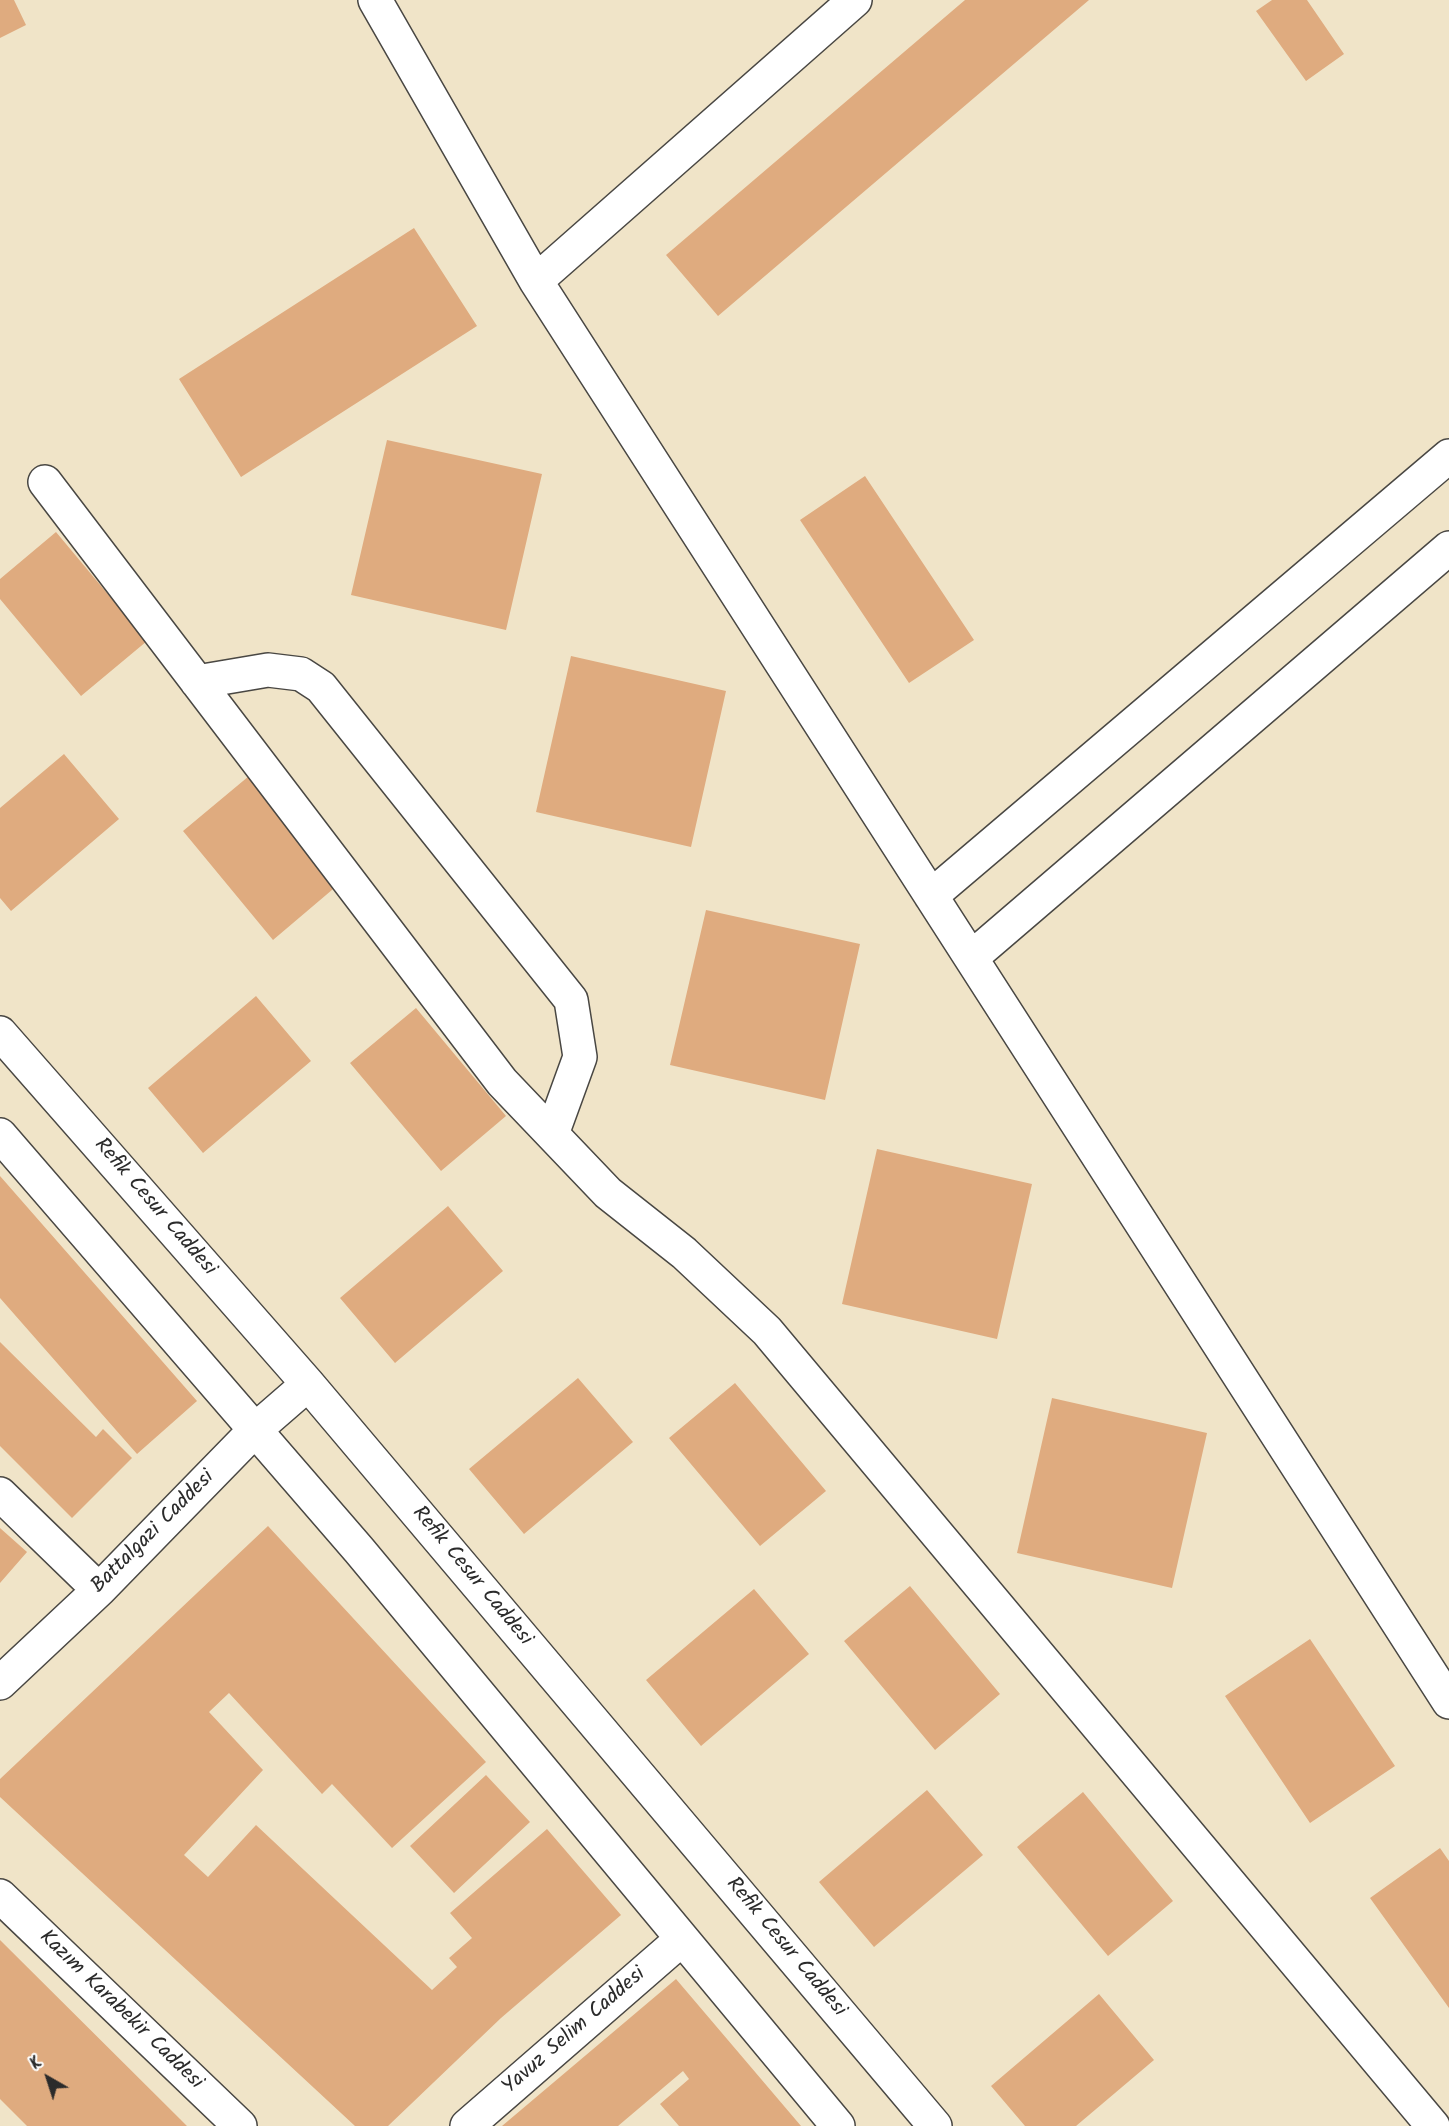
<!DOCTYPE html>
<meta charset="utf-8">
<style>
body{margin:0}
#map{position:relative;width:1449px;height:2126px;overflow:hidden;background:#f0e4c8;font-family:Kalam,sans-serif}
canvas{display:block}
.north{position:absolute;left:18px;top:2048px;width:60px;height:60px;-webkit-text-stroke:4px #fff;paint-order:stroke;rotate:321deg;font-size:16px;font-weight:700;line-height:24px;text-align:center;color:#2b2b2b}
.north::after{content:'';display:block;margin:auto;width:21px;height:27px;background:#2b2b2b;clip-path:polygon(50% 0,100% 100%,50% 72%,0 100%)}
</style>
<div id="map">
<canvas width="1449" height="2126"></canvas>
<div class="north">K</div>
</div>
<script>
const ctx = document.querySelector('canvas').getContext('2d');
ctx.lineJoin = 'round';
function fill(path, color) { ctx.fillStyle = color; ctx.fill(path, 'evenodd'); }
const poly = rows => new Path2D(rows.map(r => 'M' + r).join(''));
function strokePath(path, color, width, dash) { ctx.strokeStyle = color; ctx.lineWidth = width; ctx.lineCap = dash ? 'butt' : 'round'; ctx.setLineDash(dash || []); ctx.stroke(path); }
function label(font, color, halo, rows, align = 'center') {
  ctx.font = font + ' Kalam,sans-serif'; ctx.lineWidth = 4.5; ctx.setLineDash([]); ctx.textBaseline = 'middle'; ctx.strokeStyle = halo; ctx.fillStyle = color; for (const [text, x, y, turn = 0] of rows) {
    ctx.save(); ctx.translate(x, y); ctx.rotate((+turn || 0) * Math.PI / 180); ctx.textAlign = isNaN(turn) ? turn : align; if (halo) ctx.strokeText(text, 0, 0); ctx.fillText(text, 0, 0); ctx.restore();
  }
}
fill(poly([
 [0,0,14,0,26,25,0,38],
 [965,0,1089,0,718,316,666,255],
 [1272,0,1307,0,1344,54,1306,81,1256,11],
 [414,228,477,326,241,477,179,379],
 [387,440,542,474,506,630,351,595],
 [865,476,974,640,909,683,800,520],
 [56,532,147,641,81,696,0,599,0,579],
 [571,656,726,691,691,847,536,812],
 [64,754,119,819,11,911,0,898,0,808],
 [249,776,339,884,273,940,183,831],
 [706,910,860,944,825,1100,670,1065],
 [256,996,311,1061,203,1153,148,1088],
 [416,1008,506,1116,441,1171,350,1063],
 [877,1149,1032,1184,997,1339,842,1304],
 [0,1176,197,1401,137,1454,0,1298],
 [448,1206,503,1271,395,1363,340,1298],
 [0,1342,96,1437,103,1429,132,1458,72,1518,0,1446],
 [578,1378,633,1442,524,1534,469,1469],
 [735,1383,826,1491,760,1546,669,1438],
 [1052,1398,1207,1433,1172,1588,1017,1553],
 [268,1526,486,1762,392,1848,332,1784,322,1794,229,1693,209,1712,263,1770,184,1855,208,1877,256,1825,432,1990,457,1967,449,1958,472,1938,450,1913,547,1829,621,1915,501,2018,388,2126,355,2126,0,1797,0,1779],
 [0,1528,27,1552,0,1583],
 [910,1586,1000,1694,935,1750,844,1641],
 [754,1589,809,1654,701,1746,646,1680],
 [1310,1639,1395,1766,1310,1823,1225,1696],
 [486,1775,530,1822,454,1893,410,1846],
 [927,1790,983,1855,874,1947,819,1882],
 [1083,1792,1173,1901,1108,1956,1017,1847],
 [1440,1848,1449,1861,1449,2008,1370,1898],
 [0,1940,180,2119,187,2126,27,2126,0,2099],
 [676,1979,801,2126,679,2126,660,2104,689,2079,683,2071,618,2126,502,2126],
 [1099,1994,1154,2060,1076,2126,1025,2126,991,2086]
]), '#dfab7f');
const minor = poly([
 [375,0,536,281,1449,1702],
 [536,281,855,0],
 [45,482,502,1082,608,1193,684,1253,767,1331,1433,2126],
 [197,682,268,670,301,674,321,687,571,1000,580,1057,552,1134],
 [931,896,1449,456],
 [971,958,1449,548],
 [0,1033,308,1384,935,2126],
 [0,1135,359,1550,838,2126],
 [0,1494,99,1590],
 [0,1683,99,1590,255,1430,308,1384],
 [0,1896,240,2126],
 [467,2126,682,1939]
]);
strokePath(minor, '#494743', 36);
strokePath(minor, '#fff', 33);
label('21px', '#2b2b2b', '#fff', [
 ["Refik Cesur Caddesi",154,1208,49],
 ["Battalgazi Caddesi",154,1533,-45],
 ["Refik Cesur Caddesi",471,1577,50],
 ["Refik Cesur Caddesi",785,1948,50],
 ["Kazım Karabekir Caddesi",120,2011,44],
 ["Yavuz Selim Caddesi",575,2032,-41]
]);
</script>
